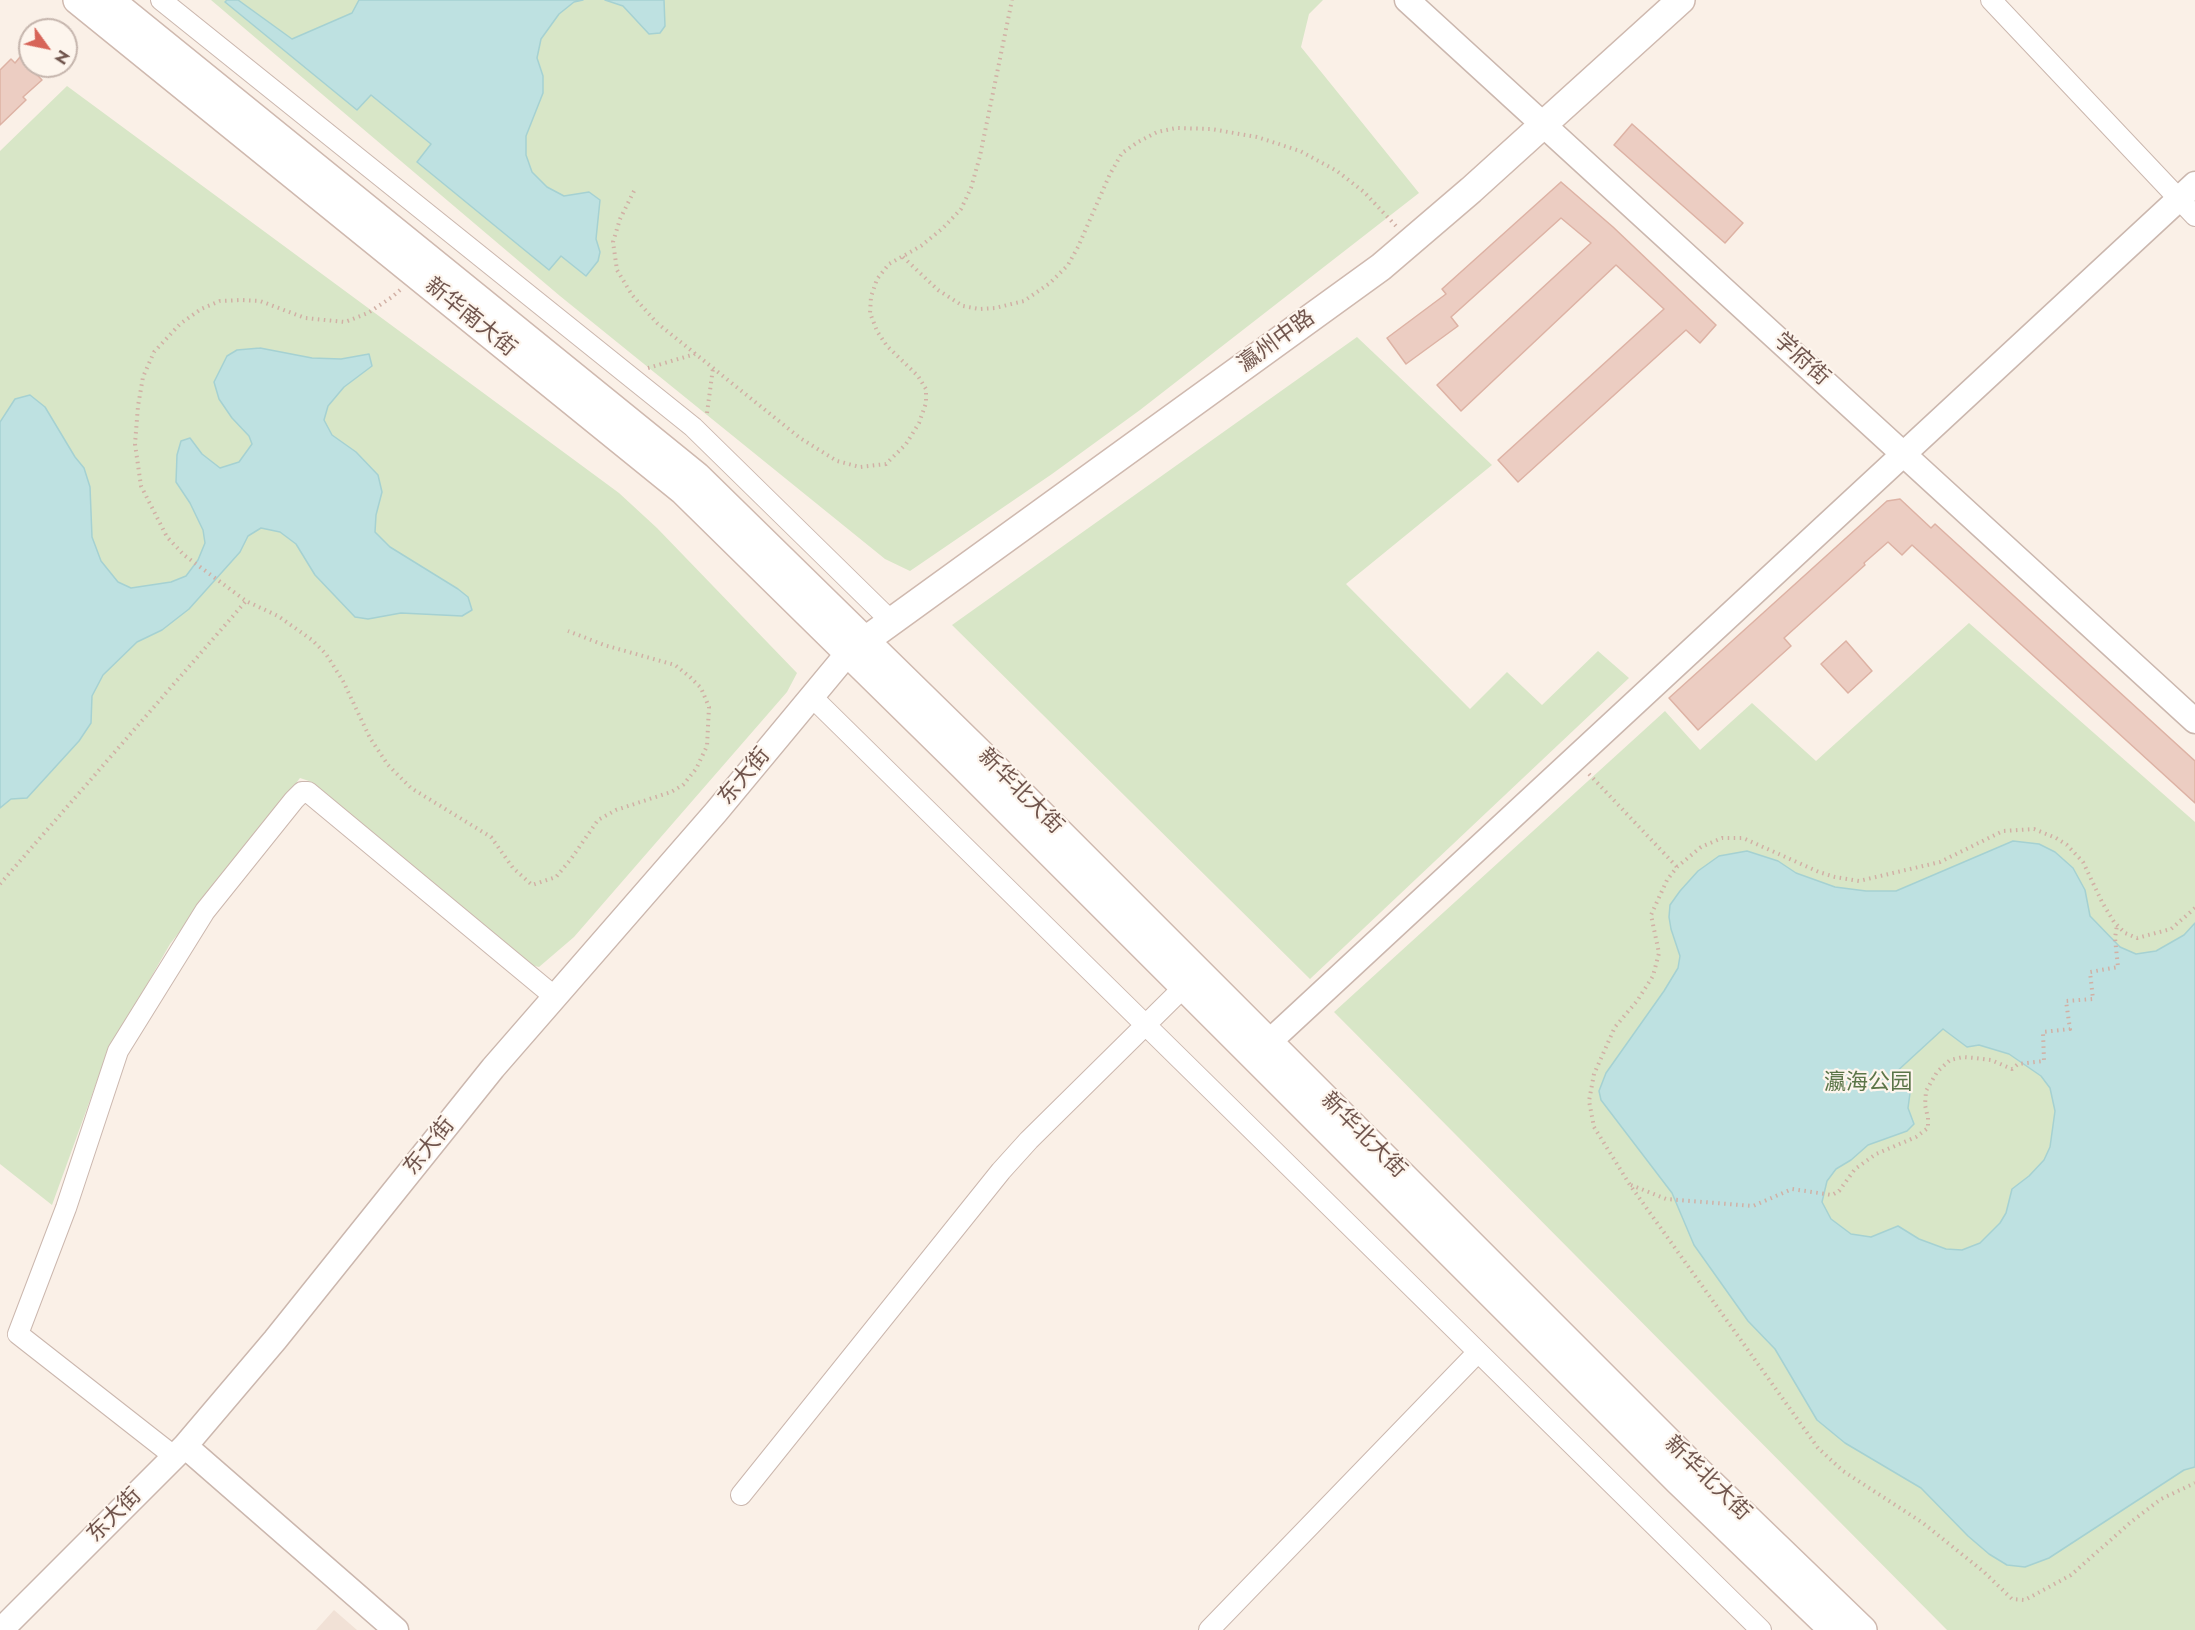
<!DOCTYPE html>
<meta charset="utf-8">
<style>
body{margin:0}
#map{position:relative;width:2195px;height:1630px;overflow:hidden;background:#faf0e7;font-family:Jost,sans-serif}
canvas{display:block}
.north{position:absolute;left:18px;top:18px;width:60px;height:60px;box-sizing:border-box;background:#fdf5ed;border:2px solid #c5b5ad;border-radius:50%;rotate:123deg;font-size:16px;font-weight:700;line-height:24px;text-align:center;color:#71564e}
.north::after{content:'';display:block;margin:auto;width:21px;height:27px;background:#d76559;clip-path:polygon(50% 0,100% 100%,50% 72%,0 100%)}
</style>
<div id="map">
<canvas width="2195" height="1630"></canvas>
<div class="north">N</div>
</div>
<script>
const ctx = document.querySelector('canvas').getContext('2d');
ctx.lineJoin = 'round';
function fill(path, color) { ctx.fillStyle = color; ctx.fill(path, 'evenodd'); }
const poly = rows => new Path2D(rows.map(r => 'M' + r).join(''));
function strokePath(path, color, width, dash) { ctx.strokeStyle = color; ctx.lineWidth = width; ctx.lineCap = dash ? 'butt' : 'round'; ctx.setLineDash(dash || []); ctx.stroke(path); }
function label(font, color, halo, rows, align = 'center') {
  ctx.font = font + ' Jost,"Noto Sans SC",sans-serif'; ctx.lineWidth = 4.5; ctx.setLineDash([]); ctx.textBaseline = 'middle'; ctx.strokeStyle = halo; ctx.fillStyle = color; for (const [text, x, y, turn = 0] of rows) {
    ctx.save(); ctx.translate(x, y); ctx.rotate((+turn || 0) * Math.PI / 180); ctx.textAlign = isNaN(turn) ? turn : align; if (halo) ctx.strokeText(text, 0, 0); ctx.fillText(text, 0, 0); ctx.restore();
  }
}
fill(poly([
 [334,1610,357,1630,316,1630]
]), '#f1e1d6');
fill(poly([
 [211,0,1323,0,1309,14,1301,47,1419,193,1140,410,1052,474,910,571,885,559,560,296],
 [67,86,619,493,657,528,797,673,787,692,574,937,539,967,530,965,516,957,309,781,300,778,170,944,106,1056,52,1205,0,1164,0,151],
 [1357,337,1492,465,1346,584,1470,709,1507,672,1542,705,1598,651,1629,678,1310,979,952,625],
 [1969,623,2195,822,2195,1630,1947,1630,1334,1012,1665,711,1700,750,1752,703,1816,761]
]), '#d8e6c7');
const water = poly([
 [227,0,238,0,292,39,352,13,359,0,583,0,574,2,559,14,541,39,537,58,543,76,543,93,526,136,526,155,532,172,547,187,564,196,589,192,600,200,596,239,600,252,598,261,586,276,561,256,549,270,417,162,431,144,371,95,357,110,225,2,227,0],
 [605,0,664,0,665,26,660,33,649,34,623,6,605,0],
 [260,348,312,358,341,359,369,354,372,366,344,387,328,406,324,420,332,435,356,452,378,475,382,492,376,515,375,532,390,547,458,589,468,597,472,610,462,616,401,613,368,619,355,617,315,575,296,544,280,532,261,528,248,536,240,552,189,609,162,630,137,642,103,675,92,696,91,723,79,741,27,798,11,799,0,808,0,422,15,399,30,395,45,407,75,457,84,468,90,487,92,537,101,561,118,582,131,588,171,582,186,576,198,560,205,543,203,530,190,503,176,482,177,455,181,441,190,438,202,454,220,468,239,462,252,444,249,436,232,418,219,399,214,382,227,356,237,350,260,348],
 [2013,841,2039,844,2055,852,2073,868,2085,890,2090,916,2120,947,2136,954,2156,951,2184,935,2195,923,2195,1467,2184,1470,2049,1558,2025,1567,2007,1565,1989,1554,1968,1536,1921,1488,1845,1443,1817,1420,1775,1349,1748,1321,1694,1245,1672,1193,1601,1100,1599,1091,1606,1073,1664,991,1678,968,1680,956,1671,929,1669,917,1670,905,1680,891,1698,871,1719,856,1747,851,1778,861,1796,873,1835,887,1866,891,1896,891,2013,841],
 [1943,1029,1967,1047,1979,1045,2009,1054,2041,1076,2050,1088,2055,1111,2050,1147,2044,1160,2029,1176,2012,1189,2006,1213,2000,1223,1980,1243,1962,1250,1946,1249,1919,1239,1898,1226,1871,1237,1851,1234,1831,1219,1822,1202,1827,1181,1836,1169,1851,1160,1868,1145,1907,1131,1914,1124,1908,1108,1910,1093,1899,1083,1894,1074,1943,1029]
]);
fill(water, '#bee1e1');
strokePath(water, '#a5d1d2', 1.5);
const building = poly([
 [20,57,42,80,23,97,26,100,0,125,0,70,11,59,15,63,20,57],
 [1632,124,1743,223,1725,243,1614,145,1632,124],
 [1561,182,1613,227,1716,325,1700,343,1686,330,1518,482,1498,460,1664,309,1616,265,1461,411,1437,385,1591,243,1561,218,1451,317,1458,326,1406,364,1387,338,1446,294,1442,289,1561,182],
 [1900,499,1931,528,1935,524,2195,761,2195,803,1912,545,1902,555,1888,542,1864,563,1865,565,1784,638,1791,646,1698,730,1669,698,1887,501,1900,499],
 [1846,641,1872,671,1848,693,1821,664,1846,641]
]);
fill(building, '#eccdc2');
strokePath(building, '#ddb2a4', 1.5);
const minor = poly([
 [161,0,693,427,891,621],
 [1991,0,2195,216],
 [812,697,1761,1630],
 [175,1457,18,1334,66,1208,118,1051,205,911,294,800,302,792,308,792,555,997],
 [741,1495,1001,1171,1029,1140,1184,987],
 [1209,1630,1478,1352]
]);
const tertiary = poly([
 [1407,0,2195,721],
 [1269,1042,2195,184],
 [185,1446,396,1630],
 [1,1630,185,1446,275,1340,493,1068,716,812,848,653]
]);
const secondary = poly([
 [77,0,683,491,963,766,1679,1482,1833,1630],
 [110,0,697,476,978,751,1694,1467,1863,1630],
 [852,650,1381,267,1471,190,1681,0]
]);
strokePath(minor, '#cbb7ae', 22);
strokePath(tertiary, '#cbb7ae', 27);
strokePath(secondary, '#cfb9af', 30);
strokePath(poly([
 [634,191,620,219,613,242,617,270,632,295,657,323,800,438,837,461,860,467,886,464,906,444,919,423,926,403,926,389,918,376,887,346,877,331,870,313,871,297,877,279,889,264,921,246,943,228,961,209,971,188,980,156,1012,0],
 [903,257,938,290,963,306,979,309,995,308,1024,301,1050,283,1068,265,1078,247,1110,174,1122,153,1138,142,1157,132,1176,128,1211,129,1257,137,1300,151,1337,171,1364,192,1396,226],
 [400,290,392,297,368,313,345,322,305,318,260,301,241,300,220,301,201,309,180,324,154,352,143,377,138,406,135,444,141,486,167,537,184,555,246,601,278,616,312,640,326,654,343,681,370,738,388,765,411,788,491,837,513,868,532,885,556,877,571,859,598,820,616,810,671,792,683,785,696,769,707,746,709,707,701,688,690,677,675,665,604,645,568,631],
 [648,368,695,354],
 [707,413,713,368],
 [1589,774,1677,867],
 [0,884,246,601],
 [2195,908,2171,929,2137,938,2125,933,2114,922,2102,902,2083,862,2067,845,2056,838,2034,829,2003,831,1940,862,1859,881,1835,877,1819,872,1743,838,1722,838,1701,847,1677,867,1667,880,1651,915,1659,953,1653,976,1637,1001,1615,1027,1594,1074,1589,1101,1594,1127,1630,1185,1818,1448,1843,1471,1923,1523,1984,1572,2012,1599,2025,1600,2071,1575,2131,1522,2161,1499,2195,1483],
 [1631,1185,1666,1199,1753,1206,1792,1189,1832,1195,1839,1191,1855,1169,1876,1154,1916,1137,1928,1128,1928,1118,1925,1105,1926,1091,1937,1072,1950,1060,1963,1057,1975,1058,1991,1060,2012,1069,2018,1064,2044,1061,2043,1032,2070,1029,2066,1001,2093,999,2090,972,2118,967,2115,938,2117,925]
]), '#d1b0a5', 4, [1.5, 4.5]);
strokePath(minor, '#fff', 20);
strokePath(tertiary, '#fff', 24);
strokePath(secondary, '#fff', 27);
label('22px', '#71564e', '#fdf5ed', [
 ["新华南大街",470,318,39],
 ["瀛州中路",1277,342,-36],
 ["学府街",1801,360,42],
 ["东大街",745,777,-50],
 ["新华北大街",1020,792,45],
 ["新华北大街",1363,1136,45],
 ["东大街",430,1147,-51],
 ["新华北大街",1707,1479,44],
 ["东大街",115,1516,-45]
]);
label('22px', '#5b7548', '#fdf5ed', [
 ["瀛海公园",1868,1084]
]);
</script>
